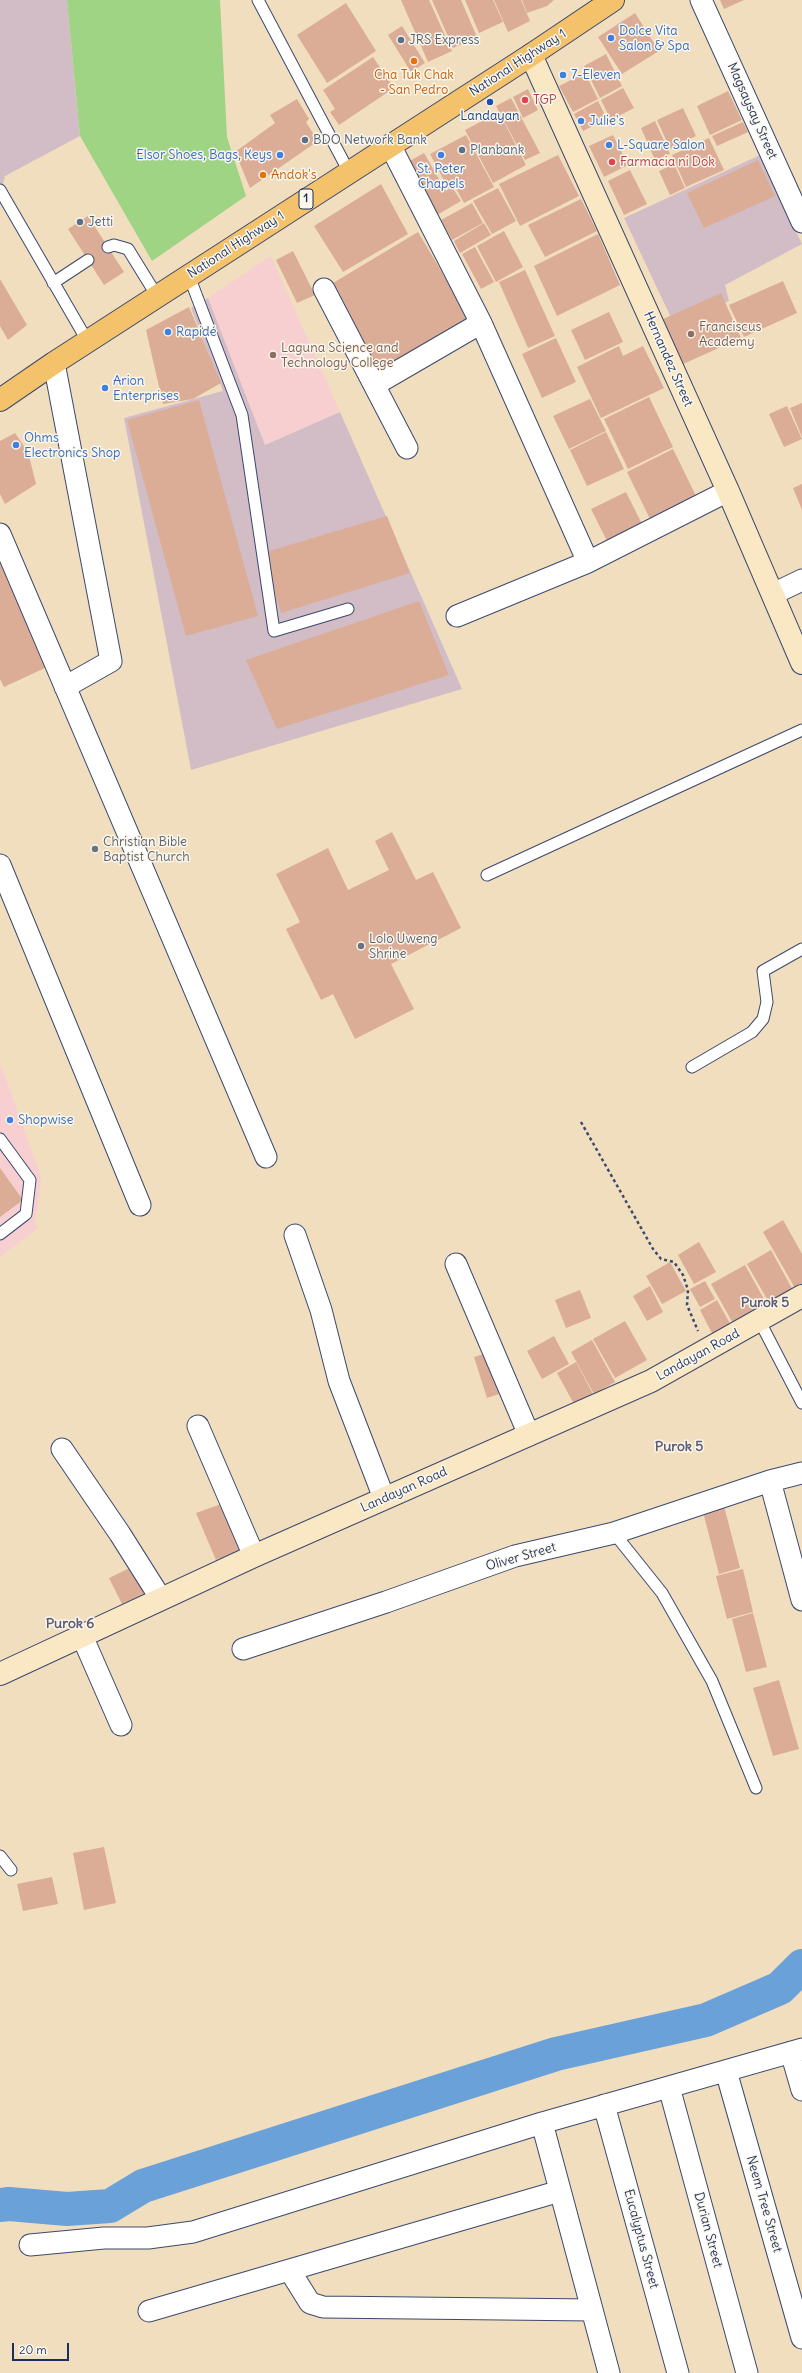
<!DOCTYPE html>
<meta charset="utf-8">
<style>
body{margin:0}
#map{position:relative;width:802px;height:2373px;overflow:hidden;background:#f1debf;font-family:Delius,sans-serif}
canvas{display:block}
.scale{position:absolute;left:12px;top:2343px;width:57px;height:18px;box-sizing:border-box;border:2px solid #1b2f5e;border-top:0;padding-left:5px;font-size:12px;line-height:14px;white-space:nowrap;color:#1b2f5e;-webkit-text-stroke:3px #fbf7ec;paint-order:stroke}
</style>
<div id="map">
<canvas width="802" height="2373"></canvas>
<div class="scale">20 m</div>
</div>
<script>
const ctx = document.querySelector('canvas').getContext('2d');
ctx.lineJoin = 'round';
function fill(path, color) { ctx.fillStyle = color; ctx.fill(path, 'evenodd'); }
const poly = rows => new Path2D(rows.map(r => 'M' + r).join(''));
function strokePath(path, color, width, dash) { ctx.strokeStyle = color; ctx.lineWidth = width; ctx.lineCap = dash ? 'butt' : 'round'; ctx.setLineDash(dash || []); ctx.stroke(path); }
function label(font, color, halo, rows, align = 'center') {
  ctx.font = font + ' Delius,sans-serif'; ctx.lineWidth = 3; ctx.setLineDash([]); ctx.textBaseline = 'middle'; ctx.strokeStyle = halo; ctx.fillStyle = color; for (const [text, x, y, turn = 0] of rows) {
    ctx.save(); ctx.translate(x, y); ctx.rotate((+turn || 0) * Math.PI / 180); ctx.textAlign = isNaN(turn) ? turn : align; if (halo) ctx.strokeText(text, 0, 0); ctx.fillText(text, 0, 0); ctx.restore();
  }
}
fill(poly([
 [271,256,340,412,265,445,208,298],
 [0,1063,41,1176,38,1207,34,1220,38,1228,0,1257]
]), '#f7cfd1');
fill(poly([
 [0,0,67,0,80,136,5,176,0,196],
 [760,155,802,244,725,285,729,301,674,324,624,218],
 [208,298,265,445,340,412,462,689,191,770,124,418,223,391,191,308]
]), '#d2bdc6');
fill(poly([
 [67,0,220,0,227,137,246,196,152,261,80,136]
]), '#9fd484');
strokePath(poly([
 [0,2205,9,2204,67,2209,110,2206,143,2186,556,2054,706,2020,780,1988,802,1966]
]), '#6aa1d8', 34);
fill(poly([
 [401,0,429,0,452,51,428,62],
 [432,0,461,0,477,37,453,48],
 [465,0,493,0,503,22,479,33],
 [494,0,521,0,530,21,508,32],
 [522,0,554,0,547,6,527,13],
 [720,0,744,0,724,9],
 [346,3,376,51,327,83,297,35],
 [635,13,659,51,622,74,598,37],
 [402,26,425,63,411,72,388,35],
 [606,54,622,86,600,98,584,66],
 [373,57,394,88,339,125,330,112,335,109,323,90],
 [585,73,598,99,573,112,559,86],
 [623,88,634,108,611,120,601,100],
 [528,89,538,110,523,118,513,97],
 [728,91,742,120,710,135,697,106],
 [511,98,540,153,525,160,496,106],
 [297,99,309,119,306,122,318,141,250,188,235,152,275,123,270,115],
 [598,101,607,119,583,131,574,114],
 [683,108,696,136,670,149,657,120],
 [499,112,526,165,493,183,465,130],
 [655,121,670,154,655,160,641,128],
 [743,122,748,132,717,146,712,136],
 [466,135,494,187,464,203,454,185,448,188,430,154],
 [613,135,628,165,604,177,589,146],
 [709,138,724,170,686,187,672,155],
 [424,153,446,191,452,187,461,201,437,215,406,163],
 [558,155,579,196,520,226,499,184],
 [758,160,775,196,704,228,687,193],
 [674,164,685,188,670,195,659,171],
 [630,170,647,204,624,215,608,181],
 [381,184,408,234,343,272,314,226],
 [498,188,516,221,492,234,473,201],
 [581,199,597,231,545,257,528,225],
 [472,203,483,223,452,240,441,220],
 [88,216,124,272,104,285,68,229],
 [484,223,491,235,460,253,454,241],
 [504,231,523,267,496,282,477,246],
 [418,232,471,321,380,376,328,286],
 [598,234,620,285,557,316,534,266],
 [475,247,494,282,481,289,462,254],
 [293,251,315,295,297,303,276,260],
 [525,270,555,336,528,348,499,282],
 [0,279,27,325,8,340,0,326],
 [783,281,797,313,744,337,729,305],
 [721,293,741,338,681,365,661,320],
 [189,307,221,383,193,399,163,404,146,330],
 [609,312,623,342,585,360,571,330],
 [556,338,576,382,542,398,522,354],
 [619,346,623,356,643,346,664,388,601,418,577,367],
 [649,397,673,447,628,469,604,419],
 [590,399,606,431,569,449,553,416],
 [199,400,258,616,186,636,127,420],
 [802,403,802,437,790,408],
 [787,406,802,439,784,447,769,414],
 [606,432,624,469,587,486,570,450],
 [15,433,28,452,36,484,5,504,0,494,0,441],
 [673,449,698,500,652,523,627,472],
 [802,484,802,510,793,488],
 [626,492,642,524,607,541,591,509],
 [387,516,410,573,281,613,262,553],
 [0,560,47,667,4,687,0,679],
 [419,601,449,675,277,729,246,660],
 [392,832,416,880,433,872,461,928,391,964,414,1009,355,1039,333,994,321,1000,286,929,300,922,276,874,328,848,348,890,389,870,375,841],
 [0,1168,23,1200,0,1217],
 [783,1220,802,1254,802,1287,796,1290,763,1232],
 [699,1242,716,1272,694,1284,678,1255],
 [771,1250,795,1294,772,1308,747,1264],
 [670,1262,686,1291,662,1304,646,1276],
 [745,1265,769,1308,735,1327,711,1284],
 [705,1281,715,1299,700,1307,690,1289],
 [650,1286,663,1312,647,1321,633,1296],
 [580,1290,591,1318,566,1328,555,1300],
 [717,1300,733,1329,715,1339,700,1310],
 [625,1321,647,1360,615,1378,593,1339],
 [554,1336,569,1364,542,1379,527,1351],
 [592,1340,615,1382,594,1394,571,1352],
 [487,1353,499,1394,487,1398,474,1357],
 [576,1362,593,1394,574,1404,557,1373],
 [723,1502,740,1568,719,1574,702,1508],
 [224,1503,242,1550,216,1560,196,1513],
 [136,1565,150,1593,123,1606,109,1578],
 [743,1569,753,1612,727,1619,716,1576],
 [753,1613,767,1667,746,1672,732,1619],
 [779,1680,799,1749,773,1756,753,1688],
 [104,1847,116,1903,84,1910,73,1853],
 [52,1877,58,1904,23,1911,17,1884]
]), '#dbad96');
const lane = poly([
 [258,0,349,172],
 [0,190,88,342],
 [108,247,114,245,128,249,157,296],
 [189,276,242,415,274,631,348,609],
 [53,283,88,260],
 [487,875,802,730],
 [692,1067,752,1032,763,1019,767,1002,763,971,802,949],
 [0,1139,30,1180,26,1214,0,1234],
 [759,1320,802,1403],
 [614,1533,662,1593,712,1681,756,1788],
 [0,1856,11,1870]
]);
const street = poly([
 [701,0,802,222],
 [390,145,481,323,588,562],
 [324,289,407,448],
 [54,363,111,661,65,687],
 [376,384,481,323],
 [0,534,266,1157],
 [773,594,802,580],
 [457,616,588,562,728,491],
 [0,865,140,1205],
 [295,1235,321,1310,339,1381,384,1498],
 [456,1264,529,1435],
 [198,1426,254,1556],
 [62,1449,120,1534,161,1599],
 [770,1481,802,1600],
 [82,1636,121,1725],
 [243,1649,386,1602,515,1556,614,1533,770,1481,802,1473],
 [791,2052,802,2090],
 [726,2071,802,2338],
 [669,2087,747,2373],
 [604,2105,678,2373],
 [542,2123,609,2373],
 [30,2245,104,2238,148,2238,193,2232,542,2123,802,2049],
 [290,2271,310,2303,323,2307,592,2310],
 [149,2311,560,2191]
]);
const secondary = poly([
 [531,55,728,491,802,663],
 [0,1674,254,1556,651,1381,802,1296]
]);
const highway = poly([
 [0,400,54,363,531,55,613,0]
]);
strokePath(lane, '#3b496d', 13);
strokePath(street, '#3b496d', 23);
strokePath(secondary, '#3b496d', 24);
strokePath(highway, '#3b496d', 24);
strokePath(poly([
 [581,1122,653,1249,661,1259,674,1262,683,1275,688,1290,687,1305,698,1331]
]), '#3b496d', 2.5, [3, 3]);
strokePath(lane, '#fff', 11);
strokePath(street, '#fff', 21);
strokePath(secondary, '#fae7c3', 22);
strokePath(highway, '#f3c26a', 22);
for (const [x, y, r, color] of [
 [611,38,4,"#3f7fe0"],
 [401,40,4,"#5c6f8a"],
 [414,61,4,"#e8710a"],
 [563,75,4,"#3f7fe0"],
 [525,100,4,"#e0444e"],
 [490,102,4,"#1a4fb4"],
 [581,121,4,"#3f7fe0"],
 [305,140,4,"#5c6f8a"],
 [609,145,4,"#3f7fe0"],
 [462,150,4,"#5c6f8a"],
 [280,155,4,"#3f7fe0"],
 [441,155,4,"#3f7fe0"],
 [612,162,4,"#e0444e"],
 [263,175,4,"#e8710a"],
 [80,222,4,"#5c6f8a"],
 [168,332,4,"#3f7fe0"],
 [691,334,4,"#8d6e63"],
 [273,355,4,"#8d6e63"],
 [105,388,4,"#3f7fe0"],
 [16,445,4,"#3f7fe0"],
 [95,849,4,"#6b7280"],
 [361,946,4,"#6b7280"],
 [10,1120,4,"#3f7fe0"]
]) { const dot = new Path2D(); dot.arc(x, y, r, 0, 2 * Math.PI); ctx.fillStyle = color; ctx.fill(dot); strokePath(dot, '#fbf7ec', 1.5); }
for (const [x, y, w] of [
 [306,199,14]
]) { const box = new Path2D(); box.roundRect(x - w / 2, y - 10, w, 20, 3); ctx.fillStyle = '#fbf7ec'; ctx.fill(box); strokePath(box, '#1b2f5e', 1); }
label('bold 12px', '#1b2f5e', null, [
 ["1",306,199]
]);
label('13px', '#366cbe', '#fbf7ec', [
 ["Dolce Vita",619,31],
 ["Salon & Spa",619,46],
 ["7-Eleven",571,75],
 ["Julie's",589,121],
 ["L-Square Salon",617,145],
 ["Elsor Shoes, Bags, Keys",272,155,"right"],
 ["St. Peter",441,169,"center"],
 ["Chapels",441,184,"center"],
 ["Rapidé",176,332],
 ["Arion",113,381],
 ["Enterprises",113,396],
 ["Ohms",24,438],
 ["Electronics Shop",24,453],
 ["Shopwise",18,1120]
], 'left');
label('13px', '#4e5e75', '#fbf7ec', [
 ["JRS Express",409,40],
 ["BDO Network Bank",313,140],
 ["Planbank",470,150],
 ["Jetti",88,222]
], 'left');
label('13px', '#1b2f5e', '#fbf7ec', [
 ["National Highway 1",518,63,-33],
 ["Magsaysay Street",752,111,66],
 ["National Highway 1",236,245,-33],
 ["Hernandez Street",668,359,66],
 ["Landayan Road",698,1355,-29],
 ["Landayan Road",404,1490,-24],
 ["Oliver Street",521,1557,-16],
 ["Neem Tree Street",764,2204,74],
 ["Durian Street",708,2230,75],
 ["Eucalyptus Street",641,2239,75]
]);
label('13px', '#c56008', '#fbf7ec', [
 ["Cha Tuk Chak",414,75],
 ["- San Pedro",414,90],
 ["Andok's",271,175,"left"]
]);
label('13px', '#be3a42', '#fbf7ec', [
 ["TGP",533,100],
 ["Farmacia ni Dok",620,162]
], 'left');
label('13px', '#164399', '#fbf7ec', [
 ["Landayan",490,116]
]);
label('13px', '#785e54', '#fbf7ec', [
 ["Franciscus",699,327],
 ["Academy",699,342],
 ["Laguna Science and",281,348],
 ["Technology College",281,363]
], 'left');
label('13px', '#5b616d', '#fbf7ec', [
 ["Christian Bible",103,842],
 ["Baptist Church",103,857],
 ["Lolo Uweng",369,939],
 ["Shrine",369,954]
], 'left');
label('bold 14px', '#5e5b72', '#fbf7ec', [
 ["Purok 5",765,1303],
 ["Purok 5",679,1447],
 ["Purok 6",70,1624]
]);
</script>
